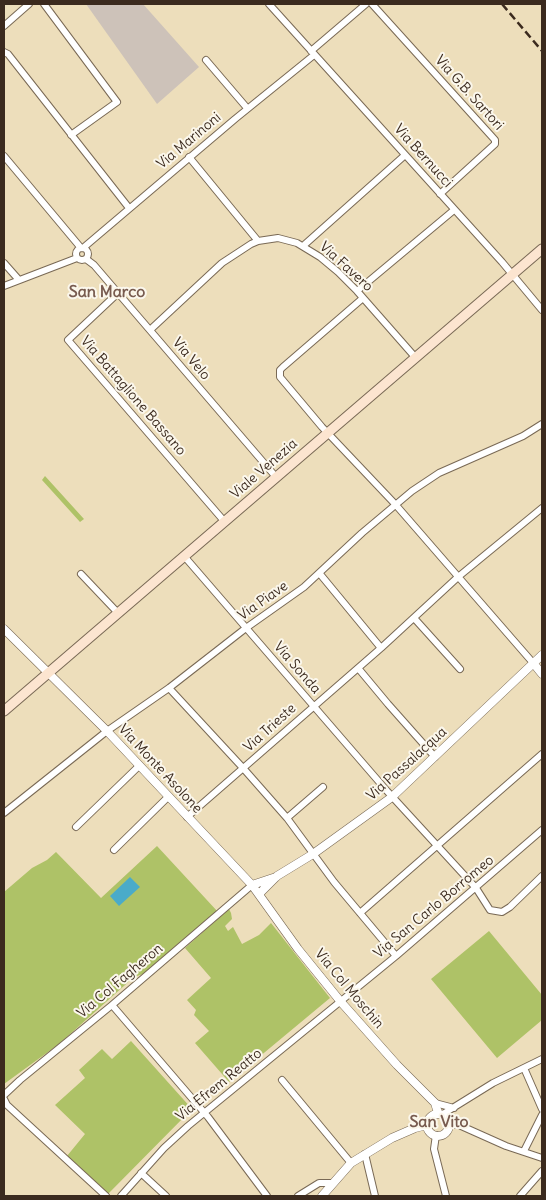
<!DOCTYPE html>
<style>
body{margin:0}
#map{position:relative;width:546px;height:1200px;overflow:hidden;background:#eddebb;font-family:Delius,sans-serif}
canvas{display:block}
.frame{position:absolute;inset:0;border:5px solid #3b2a1e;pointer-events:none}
</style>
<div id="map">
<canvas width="546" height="1200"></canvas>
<div class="frame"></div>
</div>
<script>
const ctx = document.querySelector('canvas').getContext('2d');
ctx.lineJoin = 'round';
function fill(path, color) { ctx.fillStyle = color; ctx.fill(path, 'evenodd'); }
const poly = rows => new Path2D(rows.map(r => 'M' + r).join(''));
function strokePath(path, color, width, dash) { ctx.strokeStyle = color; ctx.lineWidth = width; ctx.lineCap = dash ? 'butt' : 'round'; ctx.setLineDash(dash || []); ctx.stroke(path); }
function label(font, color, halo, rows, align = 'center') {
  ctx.font = font + ' Delius,sans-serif'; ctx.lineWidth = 4; ctx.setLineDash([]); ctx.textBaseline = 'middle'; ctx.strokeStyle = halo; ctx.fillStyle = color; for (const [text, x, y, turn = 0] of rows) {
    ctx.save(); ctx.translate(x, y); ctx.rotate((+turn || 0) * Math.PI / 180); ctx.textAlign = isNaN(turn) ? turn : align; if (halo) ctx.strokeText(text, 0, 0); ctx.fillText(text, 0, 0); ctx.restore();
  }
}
fill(poly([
 [86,4,143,4,199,67,157,104]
]), '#cdc2b9');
fill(poly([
 [45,476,84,519,80,522,42,480],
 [157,846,218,912,143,974,134,977,59,1044,4,1084,4,892,32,868,47,860,56,852,101,898],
 [229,909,231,913,232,919,225,926,228,931,233,927,242,944,259,935,271,923,330,998,229,1082,195,1043,209,1031,194,1015,196,1010,187,1000,211,978,185,948],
 [489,931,542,995,542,1020,497,1058,431,979],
 [131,1041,192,1109,108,1194,67,1156,85,1134,55,1105,85,1078,79,1070,102,1049,112,1059]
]), '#aec267');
fill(poly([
 [130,877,140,887,119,906,110,896]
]), '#4aabc9');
const minor = poly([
 [44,4,117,102,71,135],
 [269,4,502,262,542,310],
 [372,4,495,140,495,144,440,194],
 [4,26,29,4],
 [311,51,366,4],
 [4,52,8,54,129,208],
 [206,60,247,108],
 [4,156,81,248],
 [189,157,258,241],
 [303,246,404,156],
 '76 254a6 6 0 1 1 12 0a6 6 0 1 1-12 0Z',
 [83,248,235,119,314,55],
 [86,259,94,265,118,293,276,477],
 [4,263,19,280],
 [4,286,77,258],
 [357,291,454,210],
 [118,293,68,340,224,521],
 [363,298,283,367,280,370,280,377,322,427,395,504,534,664],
 [150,330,222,263,251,244,258,241,278,238,297,243,320,257,338,272,357,291,415,357],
 [184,556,387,791,476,888,490,910,502,912,510,907,542,876],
 [81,574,118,613],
 [320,574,381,648],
 [414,618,460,669],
 [358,668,388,704,435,757],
 [169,688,243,768,287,818,334,882,396,956],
 [4,813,107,731,169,688,246,628,304,587,362,533,412,491,439,473,523,436,542,424],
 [187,817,381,648,458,577,542,508],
 [287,818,323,787],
 [76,827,139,766],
 [114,850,168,797],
 [360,913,542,754],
 [112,1005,208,1117,267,1196],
 [524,1068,542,1109],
 [282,1080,351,1163],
 [4,1095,20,1080,112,1005,252,885],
 [4,1099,7,1105,106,1196],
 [435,1103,454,1108],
 [443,1114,493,1083,542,1059],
 [450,1125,459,1125,506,1146,542,1158],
 [436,1135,434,1149,446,1196],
 [524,1151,542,1115],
 [365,1154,375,1196],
 [141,1173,166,1196],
 [121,1196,164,1148,188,1126,396,956,542,830],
 [298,1196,319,1183,333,1183],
 [520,1196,542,1171]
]);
const tertiary = poly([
 [4,629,107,731,252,885,298,949,341,1002,397,1065,435,1103,438,1113],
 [534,664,542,674],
 [252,885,276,877],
 [259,894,277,876,313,854,392,797,542,655],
 '427 1125a11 11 0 1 1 22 0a11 11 0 1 1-22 0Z',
 [322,1196,351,1163,392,1138,415,1128,427,1125]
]);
const secondary = poly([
 [4,711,542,249]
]);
strokePath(minor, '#796955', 8);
strokePath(tertiary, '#796955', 9);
strokePath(secondary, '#796955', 11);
strokePath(minor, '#fff', 6);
strokePath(tertiary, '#fff', 8);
strokePath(secondary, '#fce5d0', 9);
strokePath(poly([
 [502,4,542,51]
]), '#3b2a1e', 2.5, [8, 4]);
label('14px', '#3b2a1e', '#fbf7ec', [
 ["Via G.B. Sartori",469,93,48],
 ["Via Marinoni",189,141,-40],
 ["Via Bernucci",423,156,48],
 ["Via Favero",346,267,42],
 ["Via Velo",191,359,50],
 ["Via Battaglione Bassano",133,396,49],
 ["Viale Venezia",264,469,-41],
 ["Via Piave",263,601,-35],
 ["Via Sonda",297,668,49],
 ["Via Trieste",270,728,-42],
 ["Via Passalacqua",407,764,-42],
 ["Via Monte Asolone",160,769,47],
 ["Via San Carlo Borromeo",434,907,-40],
 ["Via Col Fagheron",120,981,-40],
 ["Via Col Moschin",349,989,50],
 ["Via Efrem Reatto",219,1085,-39]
]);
label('bold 16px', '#785b4f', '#fbf7ec', [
 ["San Marco",107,292],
 ["San Vito",439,1122]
]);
</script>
